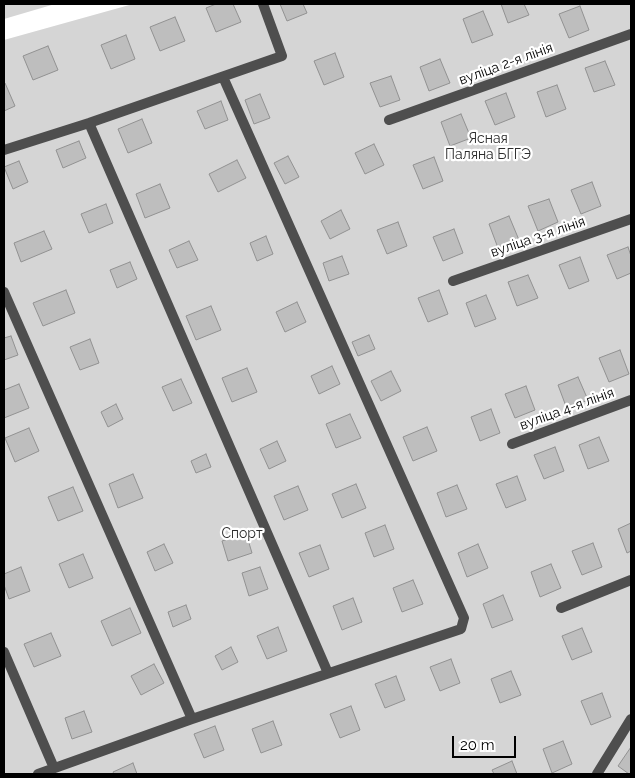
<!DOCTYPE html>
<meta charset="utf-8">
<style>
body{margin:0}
#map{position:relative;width:635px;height:778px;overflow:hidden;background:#fff;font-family:Raleway,sans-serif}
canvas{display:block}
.frame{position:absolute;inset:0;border:5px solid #000;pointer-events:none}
.scale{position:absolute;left:452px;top:736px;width:64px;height:22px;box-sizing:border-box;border:2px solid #000;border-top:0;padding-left:6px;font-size:15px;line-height:18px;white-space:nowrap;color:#000;-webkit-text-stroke:4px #fff;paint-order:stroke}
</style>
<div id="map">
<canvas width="635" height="778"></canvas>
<div class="frame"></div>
<div class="scale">20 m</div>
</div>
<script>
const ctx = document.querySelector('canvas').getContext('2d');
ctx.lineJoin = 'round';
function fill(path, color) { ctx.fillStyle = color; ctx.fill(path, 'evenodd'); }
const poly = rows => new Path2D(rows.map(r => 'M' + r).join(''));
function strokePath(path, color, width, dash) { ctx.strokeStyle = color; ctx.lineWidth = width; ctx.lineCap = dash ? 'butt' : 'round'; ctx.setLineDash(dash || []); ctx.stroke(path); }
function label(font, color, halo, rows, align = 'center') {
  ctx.font = font + ' Raleway,sans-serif'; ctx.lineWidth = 4.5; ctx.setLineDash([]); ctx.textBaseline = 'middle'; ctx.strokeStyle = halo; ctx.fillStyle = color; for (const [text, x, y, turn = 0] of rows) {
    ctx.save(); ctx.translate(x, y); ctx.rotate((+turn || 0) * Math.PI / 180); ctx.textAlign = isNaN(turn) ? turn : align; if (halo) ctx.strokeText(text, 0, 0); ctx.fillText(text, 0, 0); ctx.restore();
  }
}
fill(poly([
 [4,4,55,4,4,19],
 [133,4,631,4,631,774,4,774,4,40]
]), '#d5d5d5');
const building = poly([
 [216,4,233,4,241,22,216,32,206,8,216,4],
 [280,4,303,4,307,13,287,21,280,4],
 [501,4,524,4,529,15,508,23,501,4],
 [580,6,589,30,569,38,559,14,580,6],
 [483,11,493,35,472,43,463,19,483,11],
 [175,17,185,41,160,51,150,27,175,17],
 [126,35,135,59,111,69,101,45,126,35],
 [48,46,58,70,33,80,23,56,48,46],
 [335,53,344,77,324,85,314,61,335,53],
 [440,59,450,83,429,91,420,67,440,59],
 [605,61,615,85,594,92,585,68,605,61],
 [391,76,400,100,380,107,370,83,391,76],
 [4,83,5,83,15,106,4,111,4,83],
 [557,85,566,109,546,117,537,92,557,85],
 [506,93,515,117,495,125,485,101,506,93],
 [260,94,270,118,254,124,245,100,260,94],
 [221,101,228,120,205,129,197,111,221,101],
 [461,114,471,138,450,146,441,122,461,114],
 [142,119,152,143,128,153,118,129,142,119],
 [79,141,86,158,63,168,56,150,79,141],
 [374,144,384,165,365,174,355,153,374,144],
 [288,156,299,177,285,184,274,163,288,156],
 [434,157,443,181,423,189,413,165,434,157],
 [237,160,246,178,218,192,209,174,237,160],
 [19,161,28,182,13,189,4,167,19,161],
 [592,182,601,206,581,214,571,190,592,182],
 [160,184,170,208,145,218,136,194,160,184],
 [549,199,558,222,538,231,528,206,549,199],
 [106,204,113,223,89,233,81,214,106,204],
 [341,210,350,229,330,239,321,221,341,210],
 [509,216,519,240,498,248,489,224,509,216],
 [398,222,407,246,387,254,377,230,398,222],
 [454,229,463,253,443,261,433,237,454,229],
 [44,231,52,249,21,262,14,243,44,231],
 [266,236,273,254,257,261,250,243,266,236],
 [189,241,198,260,177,268,169,250,189,241],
 [628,247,631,256,631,273,617,279,607,255,628,247],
 [342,256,349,274,329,281,323,263,342,256],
 [580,257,589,281,569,289,559,265,580,257],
 [130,262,137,279,117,288,110,270,130,262],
 [528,275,538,298,517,306,508,282,528,275],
 [66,290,75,313,43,326,33,303,66,290],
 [439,290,448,314,428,322,418,298,439,290],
 [486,295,496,319,475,327,466,303,486,295],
 [297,302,306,322,285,332,276,312,297,302],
 [211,306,221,330,196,340,186,316,211,306],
 [369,335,375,349,358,356,352,342,369,335],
 [11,336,18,355,4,360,4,338,11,336],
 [90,339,99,363,80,370,70,347,90,339],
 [620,350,629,374,609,382,599,358,620,350],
 [332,366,340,384,319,394,311,376,332,366],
 [247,368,257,392,232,402,222,378,247,368],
 [391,371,401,391,381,401,371,381,391,371],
 [578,377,588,400,567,409,558,385,578,377],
 [181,379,192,403,173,411,162,387,181,379],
 [19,384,29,408,4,418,4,390,19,384],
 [526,386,535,410,515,418,505,394,526,386],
 [116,404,123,419,108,427,101,412,116,404],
 [491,409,500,433,480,441,471,417,491,409],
 [350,414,361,438,336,448,326,424,350,414],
 [427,427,437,451,413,461,403,437,427,427],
 [29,428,39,451,15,462,5,438,29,428],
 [599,437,609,461,588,469,579,445,599,437],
 [277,441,286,461,269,469,260,449,277,441],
 [555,447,564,471,544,479,534,455,555,447],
 [206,454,211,467,196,473,191,461,206,454],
 [133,474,143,498,118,508,109,484,133,474],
 [517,476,526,500,506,508,496,484,517,476],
 [356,484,366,508,342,518,332,494,356,484],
 [457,485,467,509,446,517,437,493,457,485],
 [298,486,308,510,284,520,274,496,298,486],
 [73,487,83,511,58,521,48,497,73,487],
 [631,523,631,551,627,553,618,529,631,523],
 [385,525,394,549,374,557,365,533,385,525],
 [246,533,252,553,228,561,222,541,246,533],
 [593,543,602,567,582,575,572,551,593,543],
 [164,544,173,563,155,571,147,552,164,544],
 [478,544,488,568,467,577,458,553,478,544],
 [320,545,329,569,309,577,299,553,320,545],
 [83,554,93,578,69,588,59,564,83,554],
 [551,564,561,588,540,597,531,572,551,564],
 [21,567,30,591,9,599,4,585,4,574,21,567],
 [260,567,268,589,249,596,242,573,260,567],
 [413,580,423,604,402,612,393,588,413,580],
 [503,595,513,620,492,628,483,604,503,595],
 [353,598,362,622,342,630,333,606,353,598],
 [186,605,191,619,173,627,168,612,186,605],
 [130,608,141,633,112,646,101,621,130,608],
 [278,627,287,651,267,659,257,636,278,627],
 [582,628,592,652,572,660,562,636,582,628],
 [51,633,61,656,34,667,24,644,51,633],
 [231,647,238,662,222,670,215,656,231,647],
 [451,659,460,683,440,691,430,667,451,659],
 [154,664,164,683,141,695,131,676,154,664],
 [511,671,521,695,500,703,491,679,511,671],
 [396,676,405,700,385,708,375,684,396,676],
 [602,693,611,717,591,725,581,701,602,693],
 [351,706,360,730,340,738,330,714,351,706],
 [84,711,92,732,72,739,65,718,84,711],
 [273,721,282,745,261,753,252,729,273,721],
 [215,726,224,750,204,758,194,734,215,726],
 [563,741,572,764,552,773,543,749,563,741],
 [631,747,631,774,629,774,618,766,631,747],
 [512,761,517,774,494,774,492,770,512,761],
 [133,763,137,774,114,774,113,772,133,763]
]);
fill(building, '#bebebe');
strokePath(building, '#929292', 1);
strokePath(poly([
 [89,123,328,673],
 [4,150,89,123,282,56,263,4],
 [4,292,192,719],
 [561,608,631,580],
 [4,652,54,768],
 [38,774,192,719,461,629,464,618,223,77]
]), '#4e4e4e', 10);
strokePath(poly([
 [389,120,631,34],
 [453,281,631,219],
 [512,444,631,400],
 [597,774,631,719]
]), '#4e4e4e', 10);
label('14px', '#000', '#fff', [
 ["вуліца 2-я лінія",506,64,-20],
 ["вуліца 3-я лінія",538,237,-19],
 ["вуліца 4-я лінія",567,409,-20]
]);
label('14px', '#2c2c2c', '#fff', [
 ["Ясная",488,139],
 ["Паляна БГГЭ",488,155],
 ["Спорт",242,534]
]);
</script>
